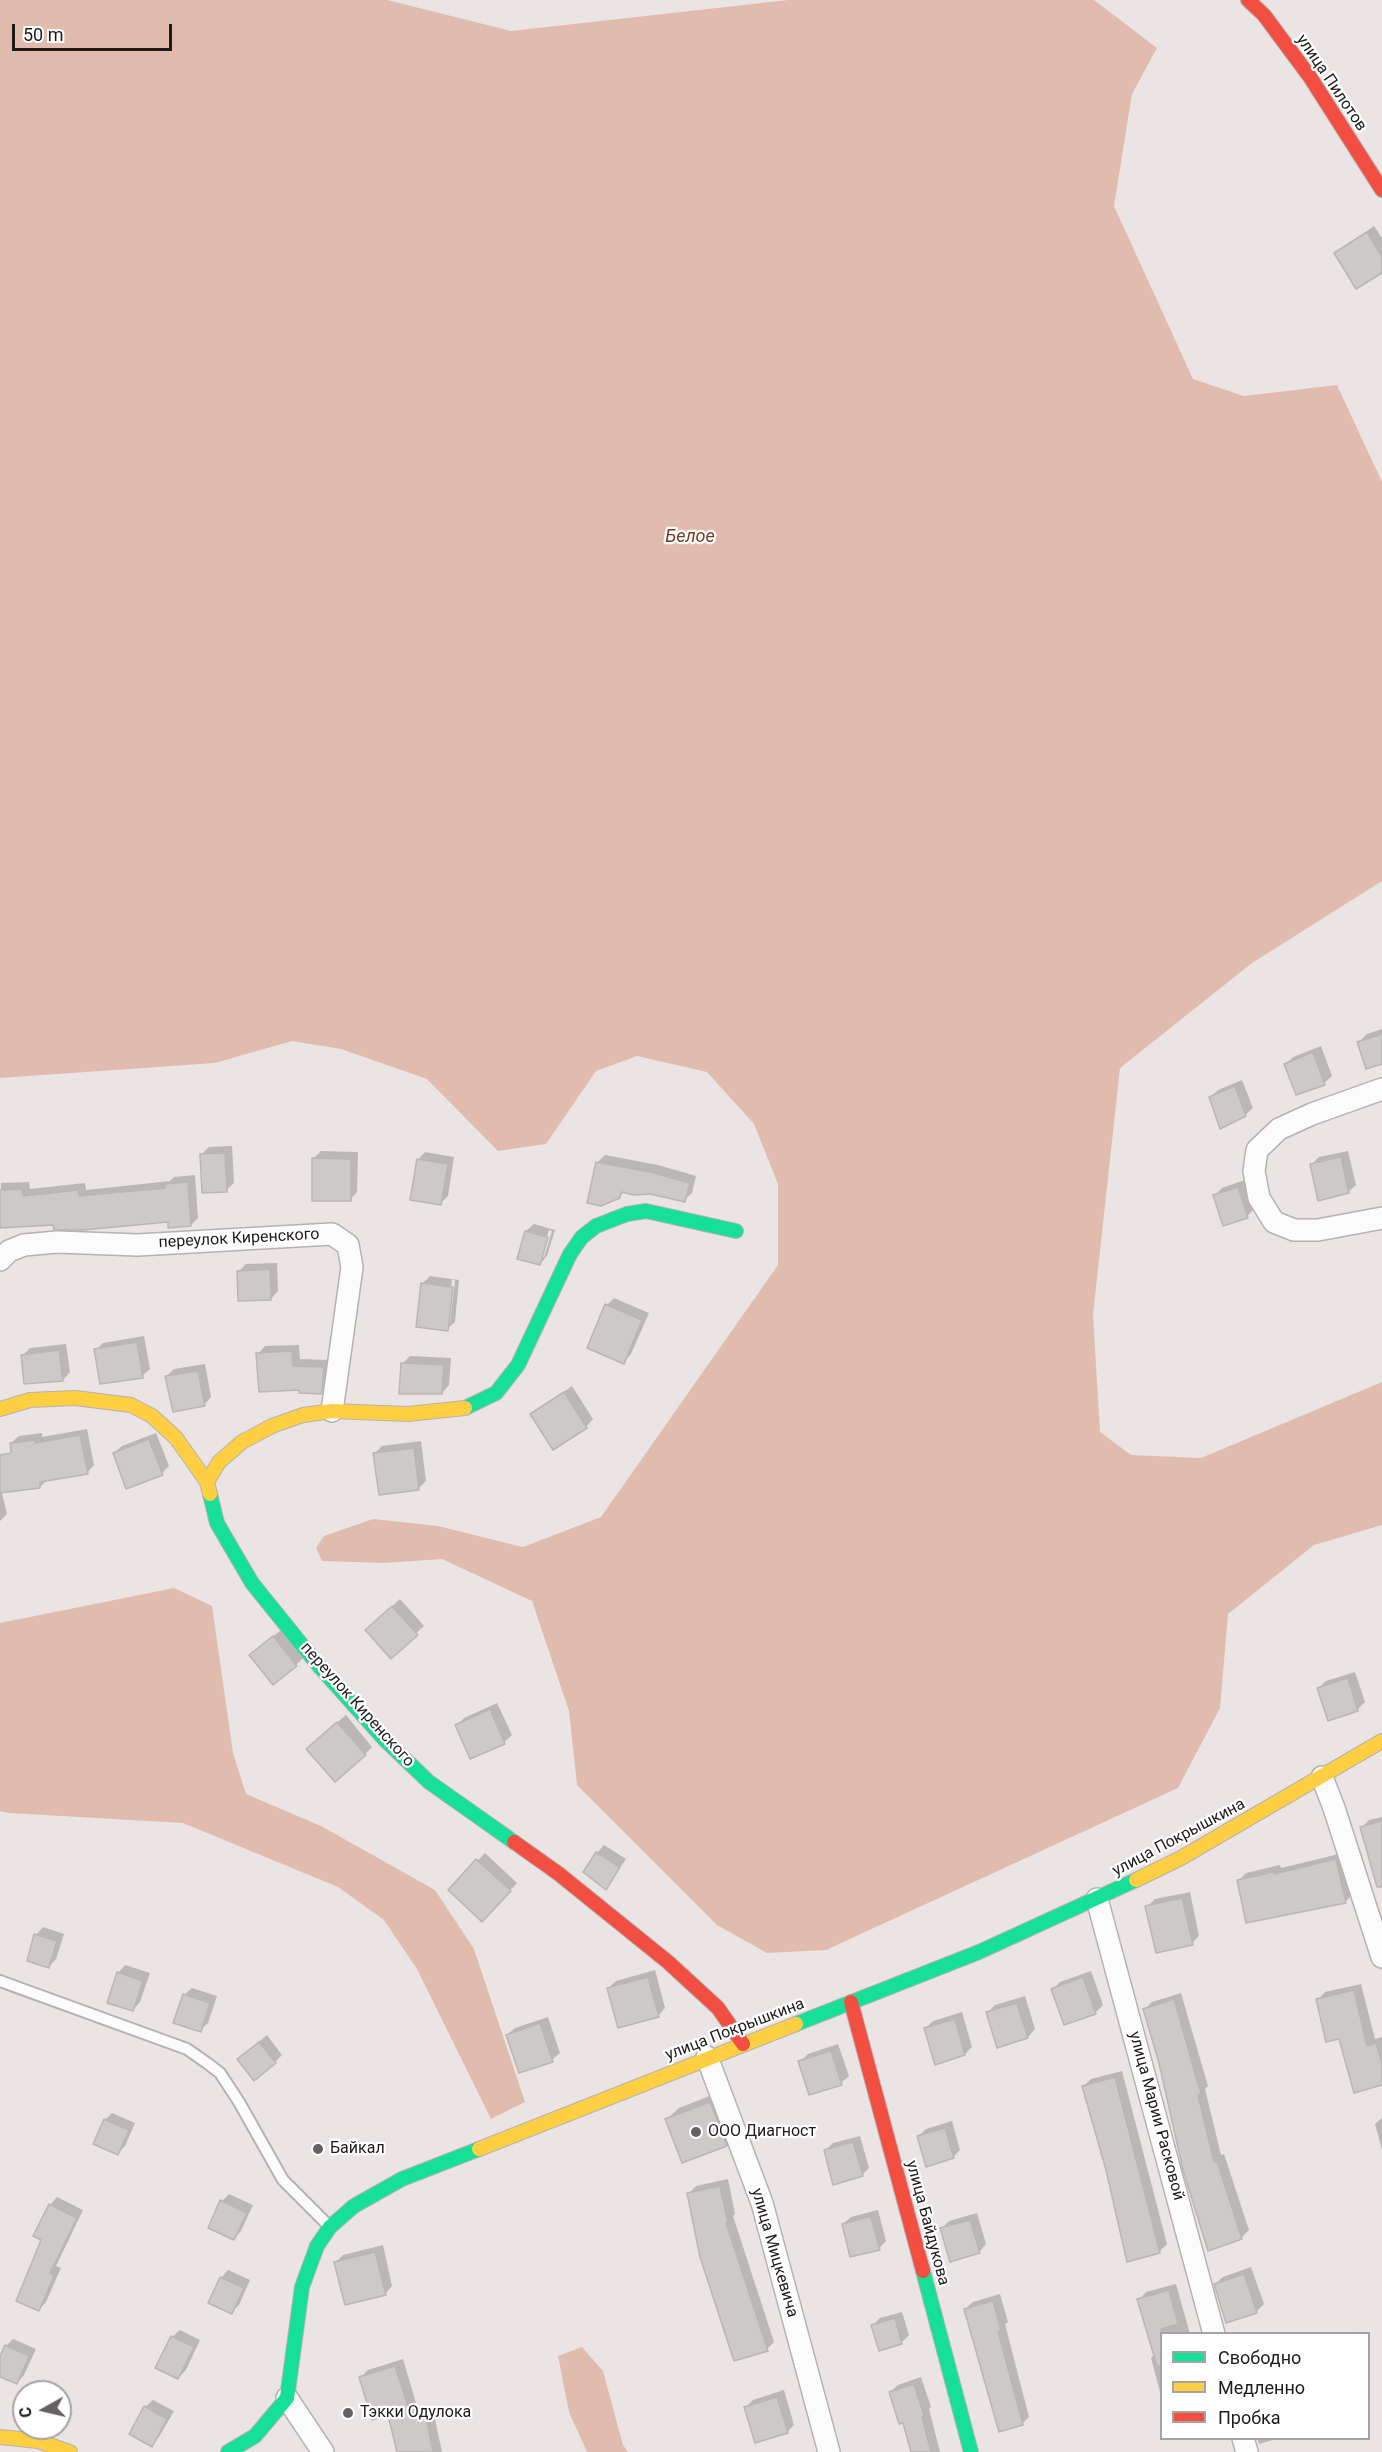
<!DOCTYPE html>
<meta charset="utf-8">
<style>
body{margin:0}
#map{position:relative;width:1382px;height:2452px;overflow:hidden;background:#eae5e4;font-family:Roboto,sans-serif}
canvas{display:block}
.legend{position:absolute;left:1160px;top:2332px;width:210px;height:108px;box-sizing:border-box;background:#fff;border:2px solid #a5a3a3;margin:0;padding:8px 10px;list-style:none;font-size:18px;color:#1e1a19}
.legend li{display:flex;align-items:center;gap:12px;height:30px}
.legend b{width:30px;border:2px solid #a5a3a3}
.north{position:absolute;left:12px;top:2380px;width:60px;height:60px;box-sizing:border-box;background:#fff;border:2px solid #a5a3a3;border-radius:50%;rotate:262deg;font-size:16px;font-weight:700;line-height:24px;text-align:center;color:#1e1a19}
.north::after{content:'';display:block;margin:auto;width:21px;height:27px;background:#656160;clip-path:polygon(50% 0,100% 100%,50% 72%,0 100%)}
.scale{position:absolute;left:12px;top:24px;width:160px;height:27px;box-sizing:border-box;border:3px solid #1e1a19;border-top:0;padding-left:8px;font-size:18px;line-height:21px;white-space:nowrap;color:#1e1a19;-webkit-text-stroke:4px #fff;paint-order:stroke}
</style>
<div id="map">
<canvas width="1382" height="2452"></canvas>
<ul class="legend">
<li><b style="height:8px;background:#16e098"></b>Свободно</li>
<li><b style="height:8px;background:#ffcf43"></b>Медленно</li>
<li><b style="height:8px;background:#f24e42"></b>Пробка</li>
</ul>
<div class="north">С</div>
<div class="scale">50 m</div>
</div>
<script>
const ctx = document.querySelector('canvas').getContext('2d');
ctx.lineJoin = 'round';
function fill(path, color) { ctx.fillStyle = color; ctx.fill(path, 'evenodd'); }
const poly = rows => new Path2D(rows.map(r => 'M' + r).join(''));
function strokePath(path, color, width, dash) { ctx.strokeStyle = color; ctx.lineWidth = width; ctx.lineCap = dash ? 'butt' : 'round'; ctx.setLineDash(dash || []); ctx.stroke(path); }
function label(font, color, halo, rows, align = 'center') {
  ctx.font = font + ' Roboto,sans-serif'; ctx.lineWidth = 4.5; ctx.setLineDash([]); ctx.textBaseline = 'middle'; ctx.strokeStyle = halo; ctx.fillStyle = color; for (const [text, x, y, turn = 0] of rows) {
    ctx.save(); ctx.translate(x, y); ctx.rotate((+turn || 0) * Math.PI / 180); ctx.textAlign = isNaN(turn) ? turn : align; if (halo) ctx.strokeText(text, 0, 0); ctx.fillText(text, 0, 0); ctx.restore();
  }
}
fill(poly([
 [0,0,387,0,511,31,788,0,1094,0,1157,48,1132,94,1114,206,1193,379,1244,396,1337,385,1382,482,1382,881,1252,963,1120,1068,1093,1315,1100,1432,1131,1455,1201,1458,1382,1382,1382,1525,1314,1545,1228,1614,1220,1708,1178,1788,826,1950,767,1953,717,1925,577,1785,569,1711,532,1601,442,1559,384,1563,322,1561,316,1548,324,1536,373,1519,438,1526,523,1547,601,1517,778,1265,778,1184,754,1124,707,1072,637,1056,596,1071,546,1144,498,1151,427,1079,341,1049,292,1041,215,1063,0,1078],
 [174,1588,212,1606,233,1753,246,1794,321,1826,435,1890,474,1949,525,2102,491,2119,417,1969,384,1920,338,1887,183,1823,9,1813,0,1811,0,1623],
 [582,2347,603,2371,623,2445,628,2452,587,2452,569,2412,558,2356]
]), '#e1bcae');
fill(poly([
 [1374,226,1382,238,1382,271,1335,253],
 [1382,1029,1382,1062,1359,1042,1367,1034],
 [1321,1046,1332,1076,1324,1083,1286,1064,1293,1057],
 [1242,1080,1253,1108,1245,1115,1211,1097,1218,1090],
 [232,1146,234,1183,226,1190,201,1155,209,1147],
 [321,1151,358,1152,357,1192,350,1200,313,1159],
 [1348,1151,1356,1185,1348,1192,1311,1165,1319,1157],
 [425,1152,454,1157,448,1196,440,1204,418,1160],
 [605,1155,658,1165,696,1176,692,1193,684,1200,650,1193,625,1191,619,1197,597,1163],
 [195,1175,198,1218,191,1225,169,1220,0,1226,1,1183,29,1182,30,1189,85,1183,86,1190,170,1181,174,1177],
 [1245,1180,1254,1209,1247,1216,1215,1195,1222,1188],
 [534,1224,555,1230,547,1256,540,1264,526,1231],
 [549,1230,552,1231,544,1257,541,1257],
 [277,1263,278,1291,271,1299,239,1271,246,1264],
 [430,1276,459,1280,455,1322,447,1329,422,1284],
 [452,1279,455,1280,450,1323,447,1323],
 [614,1298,649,1313,631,1354,624,1362,607,1305],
 [144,1336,150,1369,142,1376,96,1350,103,1343],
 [66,1344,70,1372,63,1380,22,1356,30,1348],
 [299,1345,300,1359,331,1360,328,1385,321,1392,258,1354,265,1346],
 [410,1356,451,1358,449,1385,442,1393,403,1363],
 [205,1364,211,1397,204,1405,166,1377,174,1369],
 [572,1386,593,1419,586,1427,532,1415],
 [87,1429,94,1465,87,1473,47,1480,40,1487,11,1443,19,1436,42,1433,42,1437],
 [156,1433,169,1466,162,1473,114,1453,122,1446],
 [421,1441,426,1481,418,1489,375,1453,382,1446],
 [0,1485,7,1514,0,1521],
 [400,1599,424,1626,391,1657,374,1623],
 [281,1630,303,1658,296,1665,251,1655],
 [1355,1672,1365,1702,1358,1709,1329,1719,1318,1689,1326,1681],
 [497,1703,512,1735,504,1742,471,1757,457,1726,464,1718],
 [346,1715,372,1747,365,1754,315,1741],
 [1382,1817,1382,1865,1361,1828,1369,1820],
 [604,1845,626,1859,606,1888,597,1853],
 [485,1853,517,1883,482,1920,450,1890],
 [1343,1853,1353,1894,1346,1901,1239,1880,1246,1873,1280,1865,1281,1868],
 [1190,1892,1199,1936,1192,1943,1147,1907,1155,1899],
 [43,1927,64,1934,56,1959,49,1966,36,1935],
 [125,1965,150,1973,140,2002,133,2010,118,1973],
 [655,1970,665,2008,658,2016,608,1988,616,1981],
 [1091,1971,1103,2005,1096,2012,1065,2023,1053,1989,1060,1982],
 [1361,1984,1375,2039,1382,2037,1382,2084,1340,2037,1318,2000,1325,1992],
 [192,1988,217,1996,208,2023,200,2030,184,1995],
 [1181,1993,1208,2086,1205,2089,1221,2155,1224,2154,1249,2230,1241,2238,1161,2063,1145,2009,1152,2002],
 [1025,1996,1035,2029,1028,2037,987,2013,995,2005],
 [962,2012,972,2047,965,2054,925,2029,933,2021],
 [548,2017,560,2053,552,2060,507,2035,515,2028],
 [267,2035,282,2055,275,2062,246,2052],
 [838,2044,849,2076,841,2083,800,2062,808,2054],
 [1122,2071,1167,2244,1159,2252,1107,2170,1083,2087,1091,2079],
 [722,2091,737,2133,726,2145,667,2119,679,2108],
 [112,2113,135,2123,125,2146,118,2153,105,2120],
 [1382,2118,1382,2150,1375,2124],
 [952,2121,960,2150,953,2157,919,2136,926,2129],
 [860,2136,869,2168,862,2175,825,2151,833,2143],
 [728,2179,735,2214,733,2216,774,2342,767,2349,689,2193,696,2186],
 [229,2194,253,2205,241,2231,234,2238,222,2201],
 [57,2197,83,2210,56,2266,61,2268,46,2302,39,2309,43,2240,50,2205],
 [878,2210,886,2241,879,2248,843,2224,851,2217],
 [977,2213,986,2244,979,2252,941,2229,949,2221],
 [383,2245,392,2286,385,2294,336,2262,343,2255],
 [1251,2267,1264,2304,1256,2312,1215,2284,1223,2277],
 [228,2270,250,2280,239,2305,231,2312,221,2278],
 [1176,2284,1190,2334,1162,2334,1160,2392,1151,2358,1155,2354,1139,2300,1146,2292],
 [1000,2294,1008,2322,1005,2324,1029,2417,1022,2424,965,2309,973,2302],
 [902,2312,909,2335,901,2343,873,2325,880,2318],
 [180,2330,200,2340,186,2370,178,2378,172,2337],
 [13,2339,36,2349,24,2375,17,2383,0,2375,0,2359,6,2346],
 [403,2359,419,2413,433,2410,442,2452,398,2452,389,2413,361,2377,368,2370],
 [921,2377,931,2407,929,2409,940,2452,912,2452,904,2421,890,2392,898,2385],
 [784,2390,794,2425,787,2432,746,2407,753,2400],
 [153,2400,174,2411,159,2437,152,2445,145,2407],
 [1257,2438,1279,2438,1259,2444]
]), '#0003');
const building = poly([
 [1367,232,1382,257,1382,273,1356,289,1334,253,1367,232],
 [1382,1034,1382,1064,1366,1069,1357,1042,1382,1034],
 [1313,1052,1325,1085,1296,1095,1284,1064,1313,1052],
 [1235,1086,1246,1116,1220,1129,1209,1097,1235,1086],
 [225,1153,227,1192,202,1193,200,1154,225,1153],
 [1341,1157,1349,1193,1318,1201,1310,1164,1341,1157],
 [312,1158,351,1159,351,1201,312,1201,312,1158],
 [417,1159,448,1164,441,1205,410,1200,417,1159],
 [596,1162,650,1172,690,1183,685,1202,650,1194,634,1195,621,1192,620,1198,601,1206,587,1203,596,1162],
 [188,1182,191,1226,168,1228,168,1222,83,1230,54,1230,53,1225,0,1228,0,1190,22,1189,23,1196,78,1190,79,1196,165,1188,165,1184,188,1182],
 [1238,1187,1248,1218,1223,1226,1213,1195,1238,1187],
 [525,1231,548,1237,540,1265,517,1259,525,1231],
 [270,1269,271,1300,238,1301,237,1271,270,1269],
 [421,1283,453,1287,448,1331,416,1327,421,1283],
 [605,1304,642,1320,624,1364,587,1348,605,1304],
 [137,1342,143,1378,100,1384,94,1349,137,1342],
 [59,1350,63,1381,24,1384,21,1355,59,1350],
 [292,1351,293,1366,324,1367,322,1394,299,1393,299,1390,259,1392,256,1353,292,1351],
 [401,1363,444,1365,442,1394,399,1394,401,1363],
 [198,1371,205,1406,173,1412,165,1376,198,1371],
 [564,1392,587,1428,553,1450,530,1414,564,1392],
 [80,1435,88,1474,40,1482,40,1488,0,1493,0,1455,11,1453,10,1443,35,1440,35,1443,80,1435],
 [149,1439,163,1475,126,1489,113,1453,149,1439],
 [414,1448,419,1490,379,1495,373,1453,414,1448],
 [392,1606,418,1635,391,1659,365,1630,392,1606],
 [273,1636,297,1666,273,1685,249,1655,273,1636],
 [1348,1678,1358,1711,1328,1721,1317,1688,1348,1678],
 [490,1709,505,1744,470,1759,455,1725,490,1709],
 [337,1722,366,1755,335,1782,306,1749,337,1722],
 [1382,1821,1382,1887,1377,1887,1360,1827,1382,1821],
 [596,1852,620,1867,606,1890,583,1872,596,1852],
 [476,1859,511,1891,482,1922,448,1890,476,1859],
 [1336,1859,1346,1903,1246,1923,1237,1880,1273,1872,1274,1874,1336,1859],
 [1182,1898,1193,1945,1156,1953,1145,1906,1182,1898],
 [34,1934,57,1941,49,1968,27,1961,34,1934],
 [117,1972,143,1981,133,2011,107,2003,117,1972],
 [648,1977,659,2017,618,2028,607,1988,648,1977],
 [1083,1977,1096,2014,1064,2025,1051,1989,1083,1977],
 [1354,1990,1367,2046,1376,2043,1382,2064,1382,2085,1354,2093,1339,2039,1326,2042,1316,1999,1354,1990],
 [183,1994,210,2003,201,2032,173,2023,183,1994],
 [1174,1999,1201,2094,1198,2095,1214,2162,1217,2161,1242,2239,1208,2251,1183,2170,1159,2063,1143,2009,1174,1999],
 [1017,2003,1028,2038,997,2048,986,2012,1017,2003],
 [955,2019,965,2055,935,2065,924,2028,955,2019],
 [540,2023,553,2062,519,2073,506,2035,540,2023],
 [259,2042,276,2063,254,2081,237,2059,259,2042],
 [831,2051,842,2085,809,2095,798,2061,831,2051],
 [1115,2077,1160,2253,1127,2262,1106,2170,1082,2086,1115,2077],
 [710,2102,727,2146,682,2163,665,2119,710,2102],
 [104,2119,129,2130,118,2155,93,2144,104,2119],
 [945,2128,954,2158,926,2167,917,2136,945,2128],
 [853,2142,863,2176,833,2185,824,2150,853,2142],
 [720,2186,728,2223,726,2223,768,2351,734,2361,700,2257,687,2193,720,2186],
 [220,2200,247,2213,234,2240,208,2228,220,2200],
 [49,2204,77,2218,50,2273,54,2276,39,2311,16,2301,41,2240,33,2236,49,2204],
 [871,2216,880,2250,850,2257,842,2224,871,2216],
 [970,2220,980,2253,950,2262,940,2228,970,2220],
 [375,2252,386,2295,345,2305,334,2262,375,2252],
 [1244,2274,1257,2313,1226,2323,1214,2284,1244,2274],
 [220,2277,244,2288,232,2314,208,2303,220,2277],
 [1169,2290,1178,2324,1161,2329,1161,2366,1157,2366,1137,2299,1169,2290],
 [993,2301,1001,2330,998,2331,1023,2425,999,2432,964,2309,993,2301],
 [895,2318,902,2344,879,2351,871,2325,895,2318],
 [171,2336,194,2347,178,2379,155,2368,171,2336],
 [5,2345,29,2356,17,2384,0,2377,0,2356,5,2345],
 [395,2366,412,2419,426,2416,433,2452,397,2452,388,2415,372,2420,359,2377,395,2366],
 [914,2384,924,2416,922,2417,931,2452,911,2452,903,2423,899,2424,889,2392,914,2384],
 [777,2397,788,2433,755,2443,744,2407,777,2397],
 [144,2406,167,2419,152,2447,129,2434,144,2406]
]);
fill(building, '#cdc9c8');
strokePath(building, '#b9b6b5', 1.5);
const lane = poly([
 [0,1981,187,2049,207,2063,220,2073,239,2102,283,2180,328,2225]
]);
const street = poly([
 [1382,1089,1312,1114,1279,1129,1257,1150,1254,1171,1259,1198,1274,1222,1294,1230,1318,1230,1382,1218],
 [0,1260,9,1251,24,1245,57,1242,138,1245,332,1234,348,1245,352,1267,332,1411],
 [1322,1777,1334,1808,1382,1957],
 [1097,1899,1214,2334],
 [707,2057,762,2203,829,2452],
 [287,2398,323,2452],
 [1243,2438,1247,2452]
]);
const fast = poly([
 [465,1408,496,1393,518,1365,570,1254,582,1237,596,1226,627,1214,646,1211,736,1231],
 [210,1494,217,1523,252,1583,319,1666,385,1740,429,1782,514,1842],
 [796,2024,979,1952,1136,1880],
 [923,2271,971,2452],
 [228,2452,255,2436,287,2398,302,2287,317,2246,330,2227,354,2206,402,2179,479,2149]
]);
const slow = poly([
 [0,1409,30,1400,75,1398,131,1405,152,1416,176,1438,207,1482,210,1494],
 [207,1482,219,1462,242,1442,272,1426,303,1415,332,1411,408,1414,465,1408],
 [1136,1880,1181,1858,1382,1741],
 [479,2149,796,2024],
 [0,2437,38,2441,70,2452]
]);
const jam = poly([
 [1248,0,1264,15,1310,77,1382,190],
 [514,1842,559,1874,668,1962,718,2008,743,2044],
 [851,2002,923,2271]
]);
strokePath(lane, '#b6b2b1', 14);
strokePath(street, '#b6b2b1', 24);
strokePath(fast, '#b6b2b1', 16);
strokePath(slow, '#b6b2b1', 16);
strokePath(jam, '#b6b2b1', 16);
strokePath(lane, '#fcfbfb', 10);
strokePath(street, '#fcfbfb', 21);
strokePath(fast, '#16e098', 14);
strokePath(slow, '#ffcf43', 14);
strokePath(jam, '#f24e42', 14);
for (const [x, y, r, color] of [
 [696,2132,6,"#656160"],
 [318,2149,6,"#656160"],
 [348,2413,6,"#656160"]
]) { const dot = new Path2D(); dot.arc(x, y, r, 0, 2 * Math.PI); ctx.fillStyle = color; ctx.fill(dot); strokePath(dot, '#fff', 2); }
label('16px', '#1e1a19', '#fff', [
 ["улица Пилотов",1331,83,56],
 ["переулок Киренского",239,1239,-3],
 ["переулок Киренского",357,1705,48],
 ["улица Покрышкина",1179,1838,-28],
 ["улица Покрышкина",735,2030,-21],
 ["улица Марии Расковой",1156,2116,75],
 ["улица Байдукова",927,2223,75],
 ["улица Мицкевича",774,2253,74]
]);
label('16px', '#1e1a19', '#fff', [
 ["ООО Диагност",708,2132],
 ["Байкал",330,2149],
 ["Тэкки Одулока",360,2413]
], 'left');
label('italic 18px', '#783920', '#fff', [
 ["Белое",690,537]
]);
</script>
